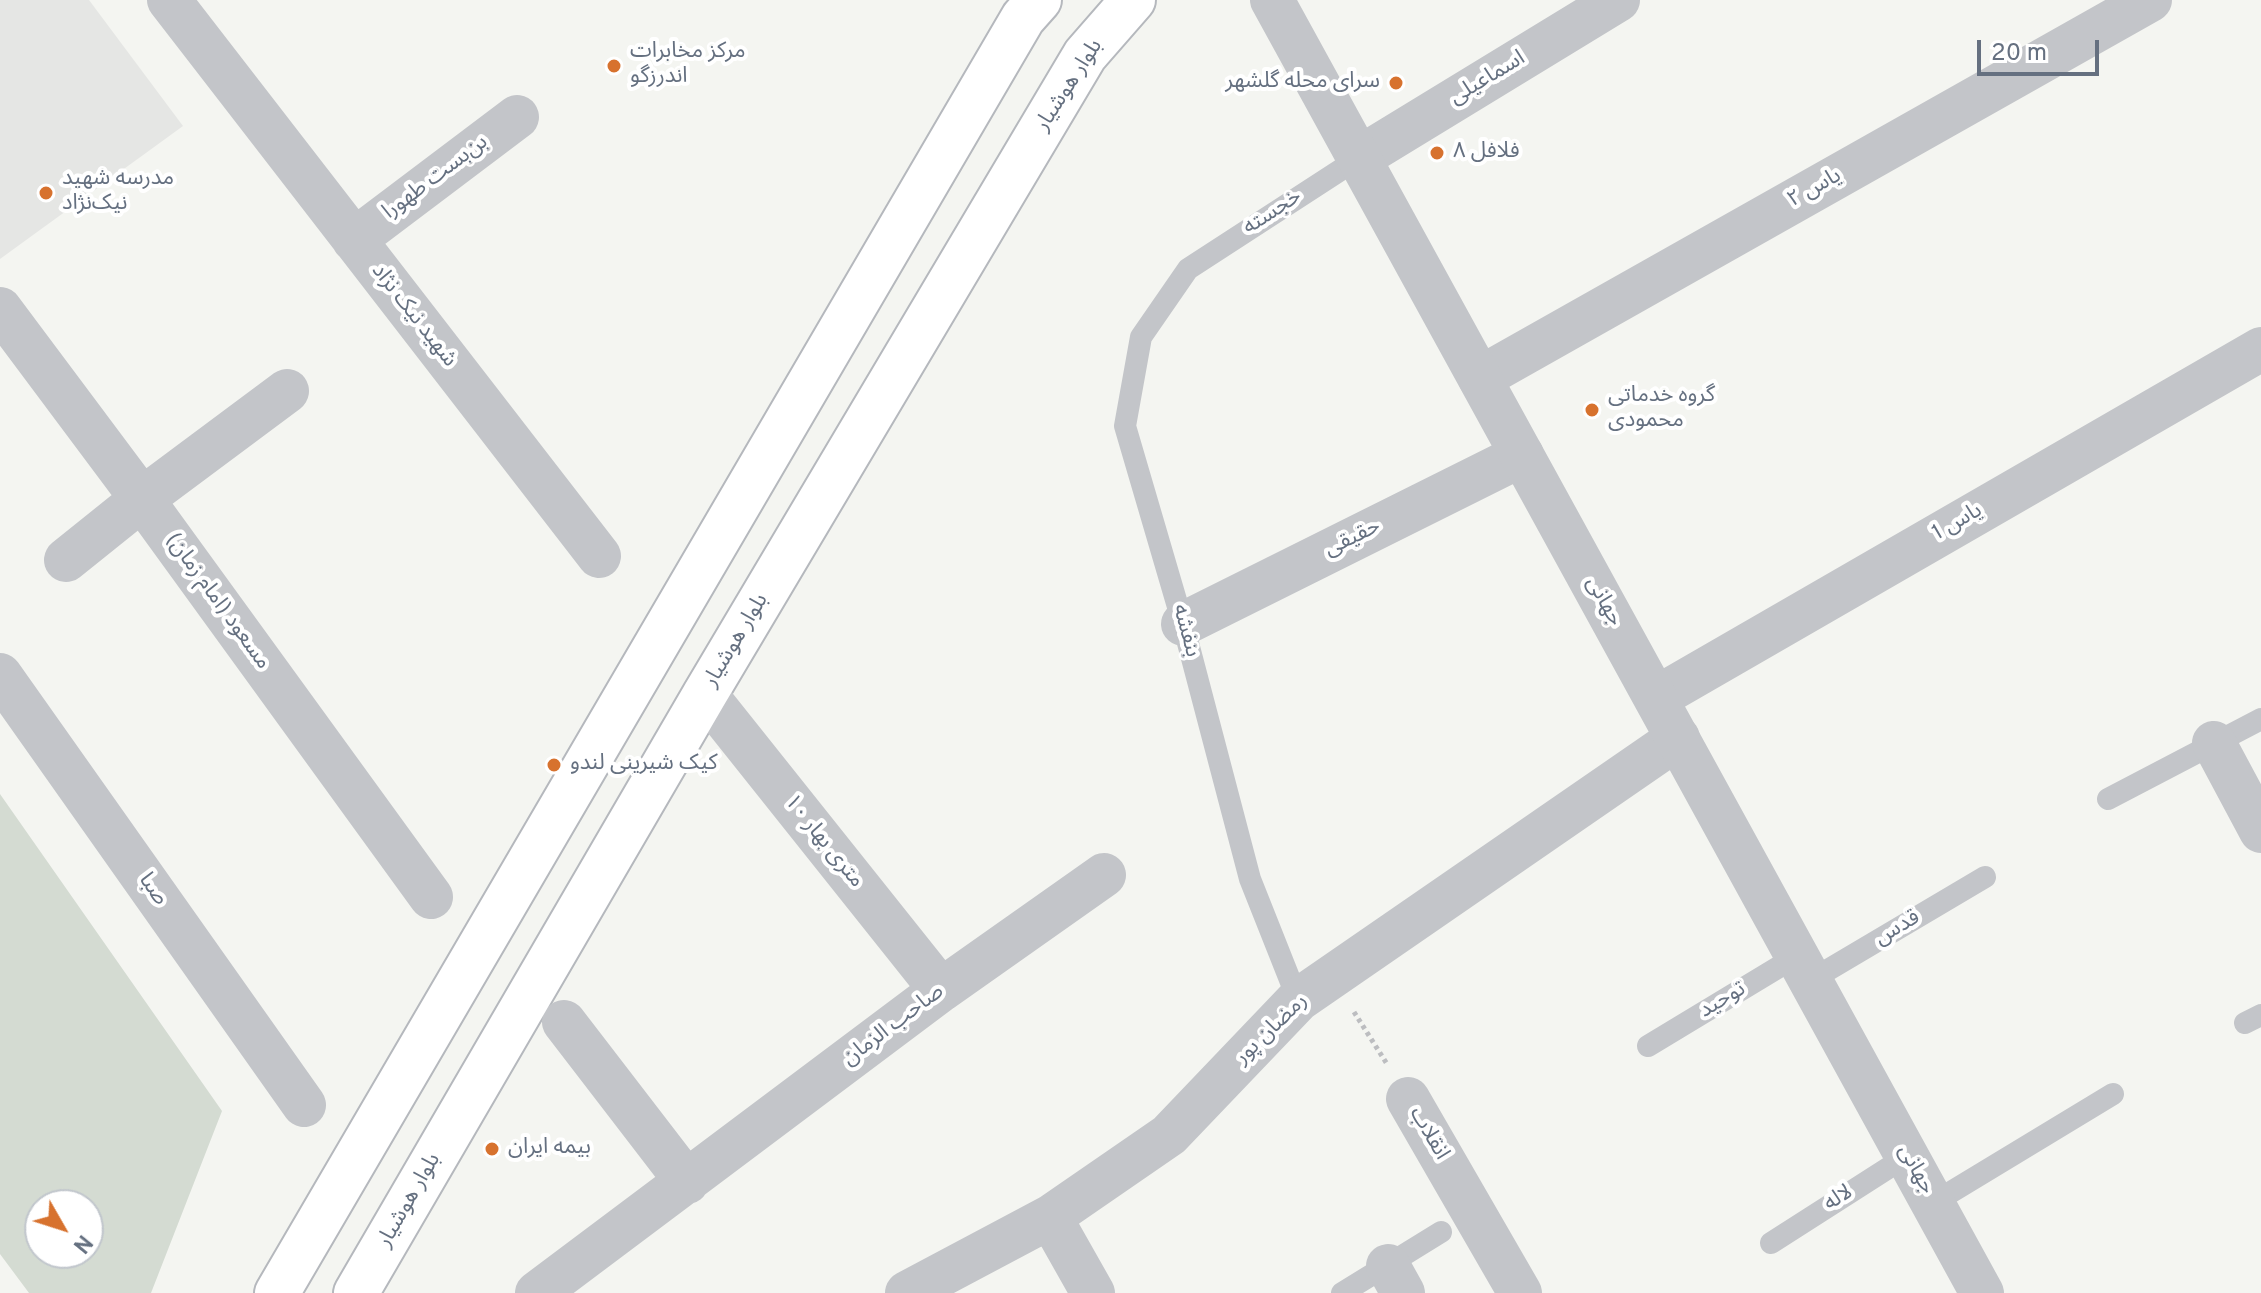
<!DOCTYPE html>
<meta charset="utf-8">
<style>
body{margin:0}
#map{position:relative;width:2261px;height:1293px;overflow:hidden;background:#f4f5f1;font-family:Overpass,sans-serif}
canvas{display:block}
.north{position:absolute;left:24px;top:1189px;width:80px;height:80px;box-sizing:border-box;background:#fff;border:2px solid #c1c6cc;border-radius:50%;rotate:129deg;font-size:22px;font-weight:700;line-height:32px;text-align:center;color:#657080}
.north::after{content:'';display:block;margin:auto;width:28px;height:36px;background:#d7722e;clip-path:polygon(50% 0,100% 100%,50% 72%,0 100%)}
.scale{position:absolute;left:1977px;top:40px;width:122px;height:36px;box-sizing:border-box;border:4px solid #657080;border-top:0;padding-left:10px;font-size:24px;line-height:28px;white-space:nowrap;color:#657080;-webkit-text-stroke:6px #fff;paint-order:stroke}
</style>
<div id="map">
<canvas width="2261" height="1293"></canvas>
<div class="north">N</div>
<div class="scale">20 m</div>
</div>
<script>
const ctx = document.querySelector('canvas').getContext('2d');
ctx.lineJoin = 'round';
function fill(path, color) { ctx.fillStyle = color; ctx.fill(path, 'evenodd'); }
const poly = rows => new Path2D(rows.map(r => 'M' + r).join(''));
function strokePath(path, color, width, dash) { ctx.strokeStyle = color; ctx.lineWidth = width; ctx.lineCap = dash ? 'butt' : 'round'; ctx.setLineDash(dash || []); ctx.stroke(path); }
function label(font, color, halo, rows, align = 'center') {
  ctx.font = font + ' Overpass,"Noto Sans Arabic",sans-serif'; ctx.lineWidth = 8; ctx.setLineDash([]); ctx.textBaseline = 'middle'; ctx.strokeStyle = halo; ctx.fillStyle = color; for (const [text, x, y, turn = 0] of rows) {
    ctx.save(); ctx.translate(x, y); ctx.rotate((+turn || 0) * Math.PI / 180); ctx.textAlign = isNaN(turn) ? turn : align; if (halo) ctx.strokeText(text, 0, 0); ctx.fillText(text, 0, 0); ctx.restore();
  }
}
fill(poly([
 [0,0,89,0,183,126,0,259]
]), '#e5e6e4');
fill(poly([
 [0,794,222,1111,151,1293,29,1293,0,1254],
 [88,1205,88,1253,40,1253,40,1205]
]), '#d4dbd2');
const secondary = poly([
 [277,1293,1023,18,1039,0],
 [356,1293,705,694,1085,55,1133,0]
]);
strokePath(secondary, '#b5b8bd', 48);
strokePath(poly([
 [1354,1012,1387,1064]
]), '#bcbdc0', 5, [4, 4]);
strokePath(poly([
 [2108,799,2261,719],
 [1811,980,1985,877],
 [1298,1000,1250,879,1183,624,1125,426,1141,337,1188,269,1359,158],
 [2245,1023,2261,1015],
 [1648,1046,1797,956],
 [1933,1203,2113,1094],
 [1771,1243,1907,1156],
 [1342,1293,1441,1232]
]), '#c3c5c9', 22);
strokePath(poly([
 [169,0,599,556],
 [1359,158,1618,0],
 [354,240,517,117],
 [0,309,142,499,431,897],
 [1480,378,2150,0],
 [66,560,142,499,287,391],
 [1183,624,1522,455],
 [0,675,304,1105],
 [705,694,941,990],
 [1656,698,2261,349],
 [2214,743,2261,831],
 [564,1022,687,1182],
 [1408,1099,1520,1293],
 [1050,1217,1093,1293],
 [1388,1266,1403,1293],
 [537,1293,941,990,1104,875],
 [907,1293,1050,1217,1169,1135,1298,1000,1678,738]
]), '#c3c5c9', 44);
strokePath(poly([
 [1272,0,1982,1293]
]), '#c3c5c9', 44);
strokePath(secondary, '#fff', 44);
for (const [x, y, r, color] of [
 [614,66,8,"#d7722e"],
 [1396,83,8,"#d7722e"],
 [1437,153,8,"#d7722e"],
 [46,193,8,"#d7722e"],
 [1592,410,8,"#d7722e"],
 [554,765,8,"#d7722e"],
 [492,1149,8,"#d7722e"]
]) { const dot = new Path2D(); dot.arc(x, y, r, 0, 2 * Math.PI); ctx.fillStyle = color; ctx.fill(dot); strokePath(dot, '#fff', 3); }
label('22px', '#657080', '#fff', [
 ["مرکز مخابرات",630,53],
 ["اندرزگو",630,78],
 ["سرای محله گلشهر",1380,83,"right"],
 ["فلافل ۸",1453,153],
 ["مدرسه شهید",62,180],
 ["نیک‌نژاد",62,205],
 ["گروه خدماتی",1608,397],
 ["محمودی",1608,422],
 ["کیک شیرینی لندو",570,765],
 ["بیمه ایران",508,1149]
], 'left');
label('22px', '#657080', '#fff', [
 ["اسماعیلی",1488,79,-31],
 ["بلوار هوشیار",1070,86,-57],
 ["بن‌بست طهورا",436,178,-37],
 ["یاس ۲",1815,189,-29],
 ["خجسته",1273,213,-33],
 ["شهید نیک نژاد",413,316,52],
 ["یاس 1",1958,523,-30],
 ["حقیقی",1353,539,-26],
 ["مسعود (امام زمان)",217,602,54],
 ["جهانی",1603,602,61],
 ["بنفشه",1185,631,75],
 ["بلوار هوشیار",737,641,-59],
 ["۱۰ متری بهار",823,842,51],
 ["صبا",152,890,55],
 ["قدس",1898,929,-31],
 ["توحید",1723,1001,-31],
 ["صاحب الزمان",894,1026,-37],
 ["رمضان پور",1272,1030,-44],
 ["انقلاب",1428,1134,60],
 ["جهانی",1915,1170,61],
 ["لاله",1839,1199,-32],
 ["بلوار هوشیار",410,1201,-60]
]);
</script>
